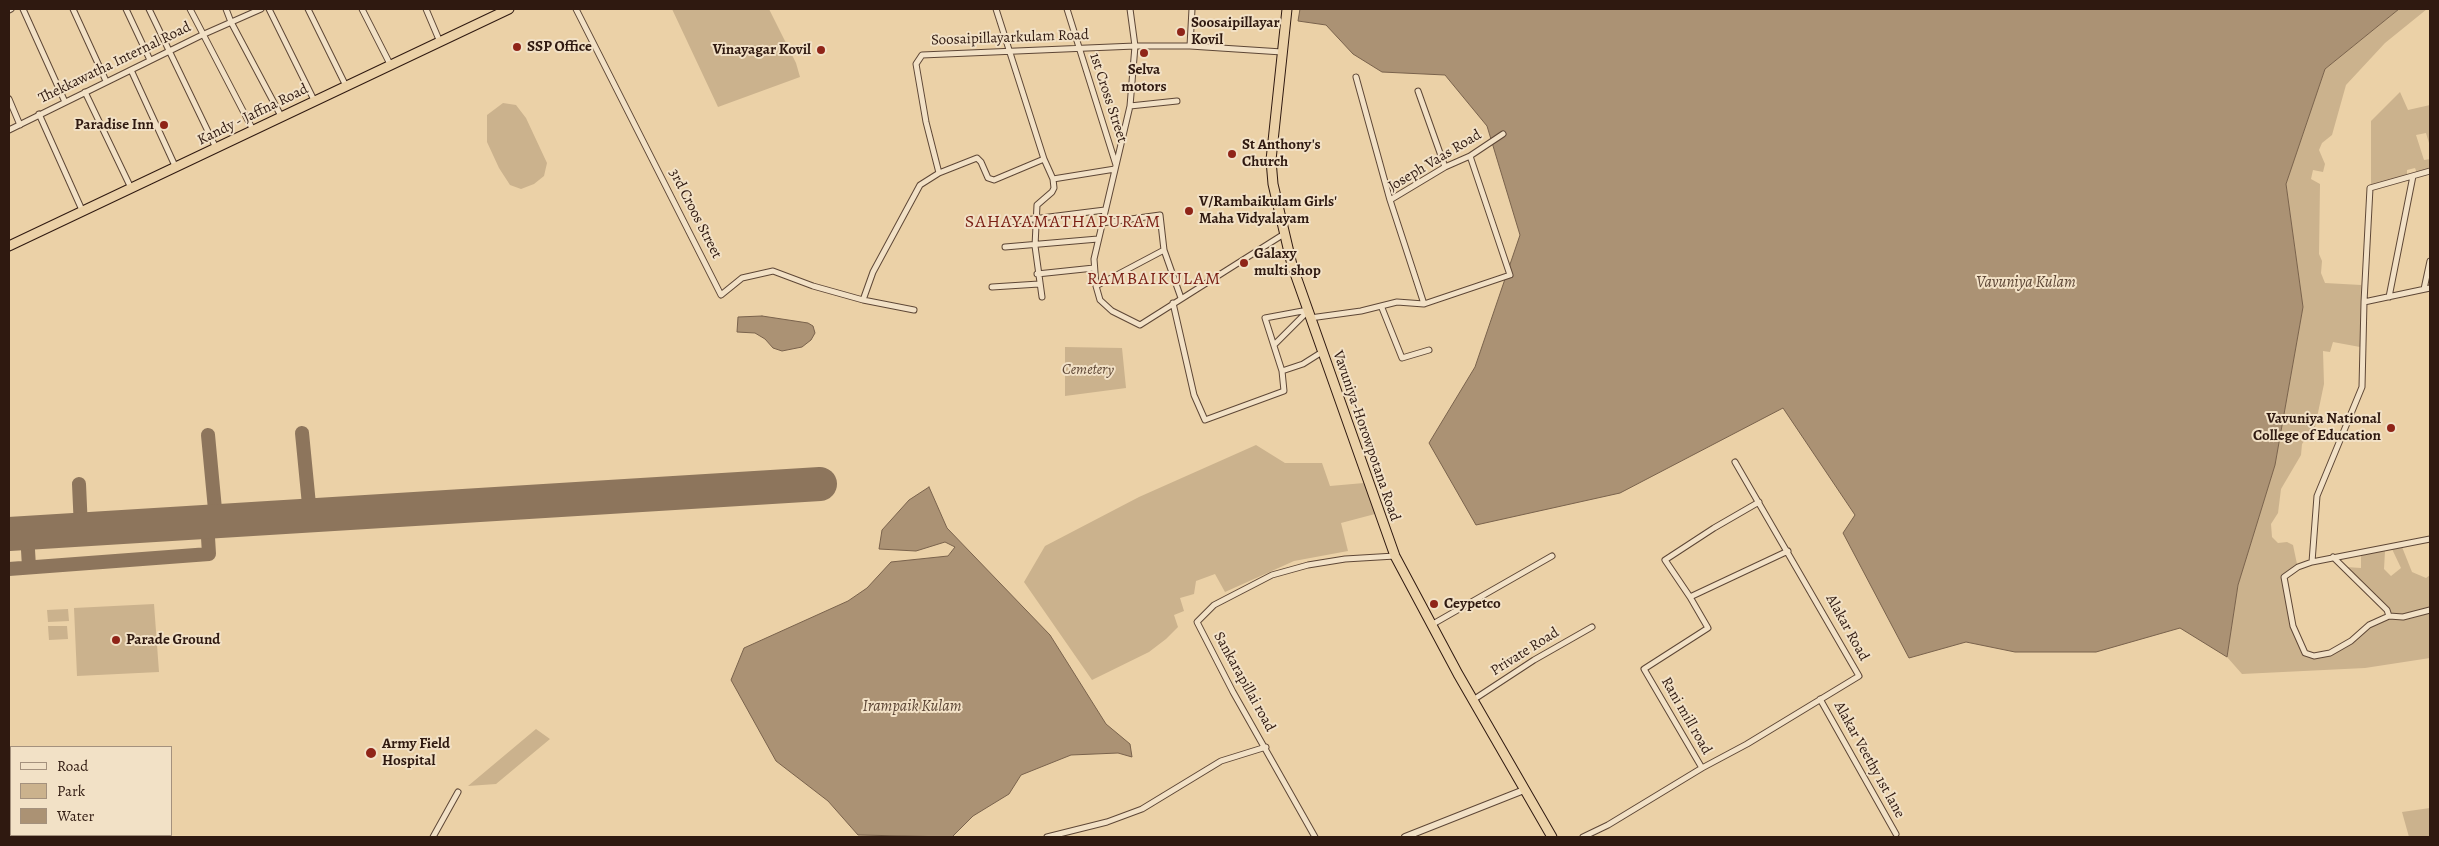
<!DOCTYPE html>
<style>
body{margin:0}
#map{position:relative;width:2439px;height:846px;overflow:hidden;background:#ebd1a7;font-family:Alegreya,serif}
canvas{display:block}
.frame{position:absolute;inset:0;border:10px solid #2f1910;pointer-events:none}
.legend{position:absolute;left:10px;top:746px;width:162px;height:90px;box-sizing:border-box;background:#f2e1c6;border:1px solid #a4917d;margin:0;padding:6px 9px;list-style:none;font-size:15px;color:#2f1910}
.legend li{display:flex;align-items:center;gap:10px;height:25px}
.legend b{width:25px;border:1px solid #a4917d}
</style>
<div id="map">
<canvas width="2439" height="846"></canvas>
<div class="frame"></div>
<ul class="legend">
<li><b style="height:6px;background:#f2e1c6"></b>Road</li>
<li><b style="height:14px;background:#cbb28d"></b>Park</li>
<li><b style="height:14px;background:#ab9274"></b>Water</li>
</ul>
</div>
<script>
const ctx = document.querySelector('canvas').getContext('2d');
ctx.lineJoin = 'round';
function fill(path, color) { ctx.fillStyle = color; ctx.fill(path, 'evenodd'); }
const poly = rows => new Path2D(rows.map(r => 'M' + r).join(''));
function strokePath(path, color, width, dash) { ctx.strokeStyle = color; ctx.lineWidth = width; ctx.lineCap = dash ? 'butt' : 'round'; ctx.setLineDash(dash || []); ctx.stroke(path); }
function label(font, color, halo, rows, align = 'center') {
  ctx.font = font + ' Alegreya,serif'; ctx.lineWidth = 4; ctx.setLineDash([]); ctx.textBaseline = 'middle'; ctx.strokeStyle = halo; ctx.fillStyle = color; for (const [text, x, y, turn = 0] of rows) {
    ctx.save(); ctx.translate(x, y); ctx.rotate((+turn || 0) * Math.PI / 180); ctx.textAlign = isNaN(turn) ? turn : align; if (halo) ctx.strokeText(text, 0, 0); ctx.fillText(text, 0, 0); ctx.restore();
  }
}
fill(poly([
 [672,9,769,9,796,63,800,77,718,107],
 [2399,9,2427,9,2385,43,2346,85,2332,135,2322,143,2319,150,2325,164,2323,172,2313,170,2311,179,2320,184,2319,254,2322,261,2321,273,2325,283,2361,285,2360,347,2333,342,2330,352,2323,351,2324,384,2315,427,2302,444,2301,455,2281,489,2278,513,2271,524,2272,537,2278,543,2287,542,2293,545,2297,564,2283,576,2284,593,2292,627,2303,655,2314,658,2331,654,2371,627,2390,618,2430,612,2430,658,2365,668,2242,674,2227,657,2238,585,2275,465,2303,307,2286,184,2325,69],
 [2400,92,2408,110,2430,105,2430,143,2429,143,2426,133,2416,135,2424,160,2430,159,2430,168,2417,173,2415,168,2407,170,2407,175,2371,185,2371,121],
 [503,103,516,105,526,118,547,163,544,176,534,184,521,189,510,185,499,168,487,142,487,115],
 [1065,347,1122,348,1126,388,1065,396],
 [1256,445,1285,463,1322,463,1330,486,1364,483,1375,514,1341,523,1348,551,1294,561,1225,592,1215,574,1196,581,1194,594,1180,598,1184,611,1174,615,1178,627,1166,639,1149,652,1092,680,1024,582,1045,546,1139,497],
 [2402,547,2412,572,2426,578,2430,575,2430,608,2402,615,2391,614,2389,608,2346,567,2361,568,2361,555,2385,551,2384,569,2391,576,2401,568,2392,549],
 [154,604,159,672,77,676,74,608],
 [68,609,69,621,48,622,47,610],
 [48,626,67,626,68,639,49,640],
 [536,729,550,739,496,784,468,786],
 [2430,808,2430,837,2409,837,2402,812]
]), '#cbb28d');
const water = poly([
 [1300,9,2399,9,2325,69,2286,184,2303,307,2275,465,2238,585,2227,657,2180,628,2096,652,2015,652,1966,642,1909,658,1843,533,1855,515,1783,408,1620,493,1476,525,1429,443,1475,367,1520,235,1487,126,1445,75,1382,72,1353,54,1326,25,1298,21,1300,9],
 [762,316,808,323,813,326,815,333,811,340,802,347,782,351,773,348,765,339,755,333,737,332,738,317,762,316],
 [929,487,947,528,1050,635,1106,724,1130,744,1132,757,1118,753,1071,755,1021,775,1009,794,973,816,952,837,858,835,828,801,776,761,731,680,744,648,848,601,867,588,891,562,948,556,955,547,945,542,916,551,879,549,882,530,909,500,929,487]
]);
fill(water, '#ab9274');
strokePath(water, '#79624c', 1);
strokePath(poly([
 [302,433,310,515],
 [208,435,216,520],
 [79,484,81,529],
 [27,533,29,567],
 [9,569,209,554,207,521]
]), '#8d755c', 14);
strokePath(poly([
 [9,534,820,484]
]), '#8d755c', 34);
const minor = poly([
 [23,9,65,102],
 [73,9,106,81],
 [126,9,150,60],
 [149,9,216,148],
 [190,9,253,130],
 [226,9,231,22,281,116],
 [269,9,314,100],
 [308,9,346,86],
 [362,9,391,66],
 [426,9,440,42],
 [576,9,721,295,742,278,773,271,813,286,863,300,914,310],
 [1067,9,1116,165],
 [1130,9,1135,46,1130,106,1094,259,1096,286,1100,300,1112,311,1140,325,1284,234],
 [9,10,11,9],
 [1190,46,1192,9],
 [131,70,176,168],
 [1356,77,1390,200],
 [1418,91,1445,167],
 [85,92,131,188],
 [9,99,20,125],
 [1130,106,1177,101],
 [39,114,82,210],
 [9,130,202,35,261,9],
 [1044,159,1053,179],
 [2430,171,2370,188,2364,302,2430,288],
 [939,173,977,158,981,162,988,178,994,180,1044,159,996,9],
 [1009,222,1105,210],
 [1102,223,1160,215,1164,250,1181,298],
 [1005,247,1098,239],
 [1037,274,1094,268],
 [1096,286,1164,250],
 [992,287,1039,284],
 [2424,289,2430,261],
 [1042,297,1035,246,1037,205,1052,192,1054,188,1053,179,1115,169],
 [2389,297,2413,176],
 [863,300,873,272,920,185,939,173,926,122,916,64,922,55,1135,46,1190,46,1282,52],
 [2364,302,2362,387,2317,496,2312,562,2430,539],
 [1173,303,1194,395,1205,420,1284,391,1282,371,1265,318,1308,310],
 [1424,304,1510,275,1470,156],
 [1382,308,1402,358,1429,350],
 [1310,318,1361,311,1397,302,1424,304,1390,200,1445,167,1470,156,1503,134],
 [1274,345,1308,311],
 [1282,371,1303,364,1322,352],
 [2312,562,2298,567,2284,577,2293,626,2305,653,2314,656,2330,653,2351,641,2369,625,2389,616,2387,610,2333,557],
 [1690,597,1665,560,1714,528,1759,502],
 [2389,616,2403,617,2430,610],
 [1433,624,1552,556],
 [1820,699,1896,834],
 [1473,700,1534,660,1592,627],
 [1702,768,1747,744,1859,676,1735,462],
 [35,837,39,835],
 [433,837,458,792],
 [1047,837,1107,822,1142,809,1221,761,1266,747],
 [1315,837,1233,692,1197,622,1214,605,1272,575,1308,565,1345,559,1395,556],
 [1583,837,1608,825,1702,768,1644,669,1708,628,1690,597,1788,551]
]);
const tertiary = poly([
 [1405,837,1524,790]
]);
const trunk = poly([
 [1287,9,1271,160,1273,184,1292,265,1395,556,1458,674,1552,837],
 [9,246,509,9]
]);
strokePath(minor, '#5e4736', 7);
strokePath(tertiary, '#5e4736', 8);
strokePath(trunk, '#2f1910', 11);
strokePath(minor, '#f2e1c6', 5);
strokePath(tertiary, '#f2e1c6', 6);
strokePath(trunk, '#ebd1a7', 9);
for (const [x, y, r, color] of [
 [1181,32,5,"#8f2418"],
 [517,47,5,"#8f2418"],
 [821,50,5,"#8f2418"],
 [1144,53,5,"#8f2418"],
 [164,125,5,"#8f2418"],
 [1232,154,5,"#8f2418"],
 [1189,211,5,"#8f2418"],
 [1244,263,5,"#8f2418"],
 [2391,428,5,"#8f2418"],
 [1434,604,5,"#8f2418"],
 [116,640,5,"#8f2418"],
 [371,753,6,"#8f2418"]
]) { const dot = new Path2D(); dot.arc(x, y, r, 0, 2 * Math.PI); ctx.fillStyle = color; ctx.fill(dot); strokePath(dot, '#f2e1c6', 2); }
label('bold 15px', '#2f1910', '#f2e1c6', [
 ["Soosaipillayar",1191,23],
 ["Kovil",1191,40],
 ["SSP Office",527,47],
 ["Vinayagar Kovil",811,50,"right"],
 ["Selva",1144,70,"center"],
 ["motors",1144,87,"center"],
 ["Paradise Inn",154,125,"right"],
 ["St Anthony's",1242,145],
 ["Church",1242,162],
 ["V/Rambaikulam Girls'",1199,202],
 ["Maha Vidyalayam",1199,219],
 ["Galaxy",1254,254],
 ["multi shop",1254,271],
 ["Vavuniya National",2381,419,"right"],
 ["College of Education",2381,436,"right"],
 ["Ceypetco",1444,604],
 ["Parade Ground",126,640],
 ["Army Field",382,744],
 ["Hospital",382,761]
], 'left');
label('15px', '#2f1910', '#f2e1c6', [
 ["Soosaipillayarkulam Road",1010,38,-2],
 ["Thekkawatha Internal Road",115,63,-26],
 ["1st Cross Street",1108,98,72],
 ["Kandy - Jaffna Road",253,115,-26],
 ["Joseph Vaas Road",1435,161,-31],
 ["3rd Croos Street",695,214,63],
 ["Vavuniya-Horowpotana Road",1366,436,71],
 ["Alakar Road",1847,628,61],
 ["Private Road",1525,652,-32],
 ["Sankarapillai road",1244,682,61],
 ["Rani mill road",1686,716,60],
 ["Alakar Veethy 1st lane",1869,760,61]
]);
label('italic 15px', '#5e4736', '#f2e1c6', [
 ["Cemetery",1088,370]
]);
label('italic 16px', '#5a4333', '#f2e1c6', [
 ["Vavuniya Kulam",2026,283],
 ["Irampaik Kulam",912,707]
]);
ctx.letterSpacing = '1px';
label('18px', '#7a1f14', '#f2e1c6', [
 ["SAHAYAMATHAPURAM",1063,223],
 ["RAMBAIKULAM",1154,280]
]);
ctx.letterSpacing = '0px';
</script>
